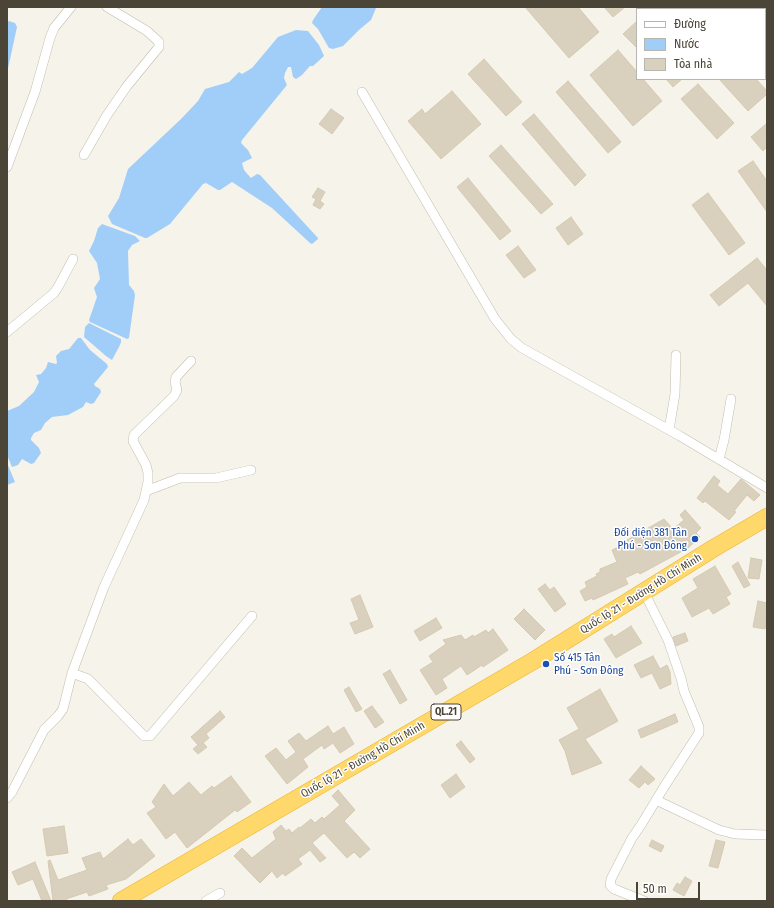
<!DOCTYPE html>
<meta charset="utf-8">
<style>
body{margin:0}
#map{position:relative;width:774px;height:908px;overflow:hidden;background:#f6f3ea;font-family:"Fira Sans Condensed",sans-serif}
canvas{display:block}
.frame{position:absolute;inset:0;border:8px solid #4b4537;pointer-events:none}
.legend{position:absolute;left:636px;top:8px;width:130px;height:72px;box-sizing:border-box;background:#fff;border:1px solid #b7b5af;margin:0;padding:5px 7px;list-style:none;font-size:12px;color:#4b4537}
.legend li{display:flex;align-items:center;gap:8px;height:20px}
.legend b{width:20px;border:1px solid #b7b5af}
.scale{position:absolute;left:636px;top:882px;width:64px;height:18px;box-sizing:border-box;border:2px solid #4b4537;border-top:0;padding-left:5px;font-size:12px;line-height:14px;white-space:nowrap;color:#4b4537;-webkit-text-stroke:3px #fff;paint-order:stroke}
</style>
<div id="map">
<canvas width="774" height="908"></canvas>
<div class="frame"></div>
<ul class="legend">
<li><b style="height:5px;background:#fff"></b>Đường</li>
<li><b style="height:11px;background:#a1cef8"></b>Nước</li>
<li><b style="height:11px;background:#d9d0be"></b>Tòa nhà</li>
</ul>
<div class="scale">50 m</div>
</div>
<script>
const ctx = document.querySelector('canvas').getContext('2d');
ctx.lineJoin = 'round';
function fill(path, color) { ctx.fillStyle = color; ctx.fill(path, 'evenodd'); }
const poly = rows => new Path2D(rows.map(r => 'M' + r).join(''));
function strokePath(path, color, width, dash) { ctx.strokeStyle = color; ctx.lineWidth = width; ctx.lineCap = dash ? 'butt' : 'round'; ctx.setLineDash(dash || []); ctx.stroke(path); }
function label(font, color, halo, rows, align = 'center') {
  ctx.font = font + ' "Fira Sans Condensed",sans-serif'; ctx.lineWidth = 3; ctx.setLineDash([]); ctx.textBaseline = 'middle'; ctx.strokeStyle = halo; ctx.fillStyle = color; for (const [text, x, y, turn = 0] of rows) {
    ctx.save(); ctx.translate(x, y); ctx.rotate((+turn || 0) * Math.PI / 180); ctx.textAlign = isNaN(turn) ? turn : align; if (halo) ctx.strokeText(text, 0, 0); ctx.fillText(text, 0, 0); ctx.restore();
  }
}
fill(poly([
 [322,7,376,7,376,8,371,20,360,29,343,46,333,49,329,48,318,29,312,23,313,20],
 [9,21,15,23,17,27,7,73,7,22],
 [296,30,308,31,319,45,324,56,313,66,310,66,302,75,296,79,293,77,291,67,288,67,285,73,284,78,287,85,242,140,241,143,248,150,252,158,242,163,244,170,250,177,251,178,257,174,260,175,318,238,318,239,312,244,310,243,272,208,232,182,220,190,218,190,206,183,203,184,170,224,147,238,145,238,112,224,108,216,119,198,128,169,181,119,198,101,205,89,229,82,239,72,242,74,252,68,278,37],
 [102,224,135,236,140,241,132,245,128,251,129,285,134,291,135,295,129,338,127,339,90,322,89,320,97,297,94,288,100,279,97,263,89,251,94,241,98,228],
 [89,323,121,339,121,342,119,347,112,360,106,356,84,337,85,327],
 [78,338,81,338,90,350,107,364,108,367,94,384,95,386,100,389,101,392,94,403,91,404,86,402,83,407,68,415,52,417,45,423,41,430,34,433,31,438,31,440,39,448,41,453,34,463,31,464,22,459,18,465,12,467,7,455,7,411,19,406,34,392,39,382,36,375,41,374,46,368,48,362,56,364,57,363,56,356,61,351,69,349],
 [7,463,15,482,7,485]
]), '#a1cef8');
const building = poly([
 [525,7,578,7,599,32,569,58,525,7],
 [604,7,625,7,613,17,604,7],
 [637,21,637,48,623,34,637,21],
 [618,50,637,72,637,79,643,79,662,101,633,126,590,75,618,50],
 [484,59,522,102,506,116,468,74,484,59],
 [666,79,682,79,673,87,666,79],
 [719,79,756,79,767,91,767,94,748,111,719,79],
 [568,81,621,142,608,153,556,92,568,81],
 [698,84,734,123,717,139,681,99,698,84],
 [452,91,481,124,441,159,408,121,422,109,425,114,452,91],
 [331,109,344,118,332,134,319,124,331,109],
 [534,114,586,175,575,186,522,124,534,114],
 [767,123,767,147,763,151,751,137,767,123],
 [501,145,553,204,541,214,489,156,501,145],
 [753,161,767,181,767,212,738,171,753,161],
 [468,178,511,231,500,240,457,187,468,178],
 [318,188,325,192,320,201,324,204,320,209,313,205,316,199,312,197,318,188],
 [708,193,745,243,729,255,692,205,708,193],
 [571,217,583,234,568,245,556,228,571,217],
 [518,246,536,270,524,278,506,255,518,246],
 [757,258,767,270,767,306,748,283,719,306,710,295,757,258],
 [714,476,720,481,717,485,728,494,741,479,760,495,754,501,747,495,734,511,736,512,729,520,705,501,703,503,697,498,714,476],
 [685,510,701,528,696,533,700,537,688,548,640,574,638,572,625,578,628,584,593,600,592,598,585,601,580,591,587,587,585,582,597,576,596,574,600,572,600,569,617,562,612,550,623,545,622,543,664,519,673,529,684,520,680,515,685,510],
 [751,558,762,560,759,579,748,578,751,558],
 [738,562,750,585,744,588,732,566,738,562],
 [715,566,731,594,726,597,730,604,713,614,709,608,692,617,682,598,698,588,693,579,715,566],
 [545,584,550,590,554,587,566,604,555,612,538,589,545,584],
 [360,595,373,627,355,634,350,623,359,620,351,599,360,595],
 [758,601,767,603,767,619,765,629,753,627,758,601],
 [524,609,545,630,535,640,514,619,524,609],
 [436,618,442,628,420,641,414,631,436,618],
 [631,626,642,643,616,658,604,639,612,634,614,637,631,626],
 [493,629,508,650,483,667,482,665,467,675,461,666,442,679,447,688,436,695,420,670,433,662,429,656,446,644,443,640,461,635,465,640,473,635,474,637,486,630,488,633,493,629],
 [685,633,688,641,676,646,673,637,685,633],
 [653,656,660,669,667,665,670,672,671,684,660,689,652,673,641,678,634,665,653,656],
 [390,670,407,700,400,704,383,674,390,670],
 [349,687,362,709,356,712,344,690,349,687],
 [600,689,618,721,585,739,602,763,572,775,565,751,559,740,579,729,567,708,600,689],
 [372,706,384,722,375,728,364,711,372,706],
 [220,711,225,717,206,734,209,738,203,743,207,747,198,754,193,749,198,745,191,737,220,711],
 [675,714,678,722,641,738,638,730,675,714],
 [328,726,333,734,344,727,354,744,340,753,333,743,324,749,322,745,303,759,308,767,287,784,265,756,276,748,286,760,296,752,288,741,299,733,306,741,328,726],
 [461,741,475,759,470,763,456,745,461,741],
 [641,766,655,779,648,785,645,782,639,788,629,780,641,766],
 [456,774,465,787,450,798,441,785,456,774],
 [231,776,251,802,237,812,235,810,187,848,175,832,166,839,147,813,156,807,152,802,164,784,173,796,189,782,201,795,212,786,214,788,231,776],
 [338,790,355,810,344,821,370,849,360,858,354,852,347,858,324,833,312,843,326,858,320,862,310,850,298,859,302,864,285,876,283,873,277,878,272,871,260,883,234,856,242,848,252,858,276,839,273,832,281,825,286,831,289,829,292,833,299,827,300,828,311,819,315,823,322,817,324,819,340,805,332,796,338,790],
 [64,826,68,853,47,856,43,829,64,826],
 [128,839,133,845,141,839,155,856,126,879,106,885,108,889,89,896,87,892,66,899,67,901,53,901,48,861,50,860,58,880,87,870,82,858,100,852,103,859,128,839],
 [652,840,664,846,661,852,649,846,652,840],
 [716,840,725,842,718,868,709,866,716,840],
 [35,862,51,901,42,901,33,879,18,885,12,872,35,862],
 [685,877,692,881,684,896,673,890,677,883,680,885,685,877]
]);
fill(building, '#d9d0be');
strokePath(building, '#d5c9b0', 1);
const street = poly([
 [362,92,495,319,511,339,522,348,680,436,767,488],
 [84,155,107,115,127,86,159,47,159,42,147,31,107,7],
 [7,167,35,92,50,38,54,28,71,7],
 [7,332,54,293,58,287,73,259],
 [669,430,675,394,676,355],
 [719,459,724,440,731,399],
 [146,491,180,478,216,478,251,470],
 [72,673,88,679,144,736,150,736,252,616],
 [7,798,12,792,44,730,58,716,63,709,72,673,104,587,144,500,148,482,148,473,146,465,133,441,134,435,174,396,177,390,175,382,176,377,191,361],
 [656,800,719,830,735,834,767,835],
 [206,901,220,893],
 [644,901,614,889,610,885,611,879,632,838,641,825,664,787,699,733,699,727,684,691,681,678,668,640,644,592]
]);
const highway = poly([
 [121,901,533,661,714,548,767,517]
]);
strokePath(street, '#c3bcab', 10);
strokePath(highway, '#eeb42c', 18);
strokePath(street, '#fff', 9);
strokePath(highway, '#ffd86c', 17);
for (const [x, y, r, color] of [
 [695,539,4,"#1a4fb4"],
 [546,664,4,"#1a4fb4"]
]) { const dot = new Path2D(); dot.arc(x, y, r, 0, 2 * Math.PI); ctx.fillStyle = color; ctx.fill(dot); strokePath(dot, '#fff', 1.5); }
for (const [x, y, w] of [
 [446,712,30]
]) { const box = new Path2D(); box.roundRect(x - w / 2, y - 8, w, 16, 3); ctx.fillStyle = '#fff'; ctx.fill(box); strokePath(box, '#4b4537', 1); }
label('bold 10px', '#4b4537', null, [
 ["QL.21",446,712]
]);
label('11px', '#164399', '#fff', [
 ["Đối diện 381 Tân",687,533],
 ["Phú - Sơn Đông",687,546],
 ["Số 415 Tân",554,658,"left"],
 ["Phú - Sơn Đông",554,671,"left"]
], 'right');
label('11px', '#4b4537', '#fff', [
 ["Quốc lộ 21 - Đường Hồ Chí Minh",641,594,-32],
 ["Quốc lộ 21 - Đường Hồ Chí Minh",363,760,-30]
]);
</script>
